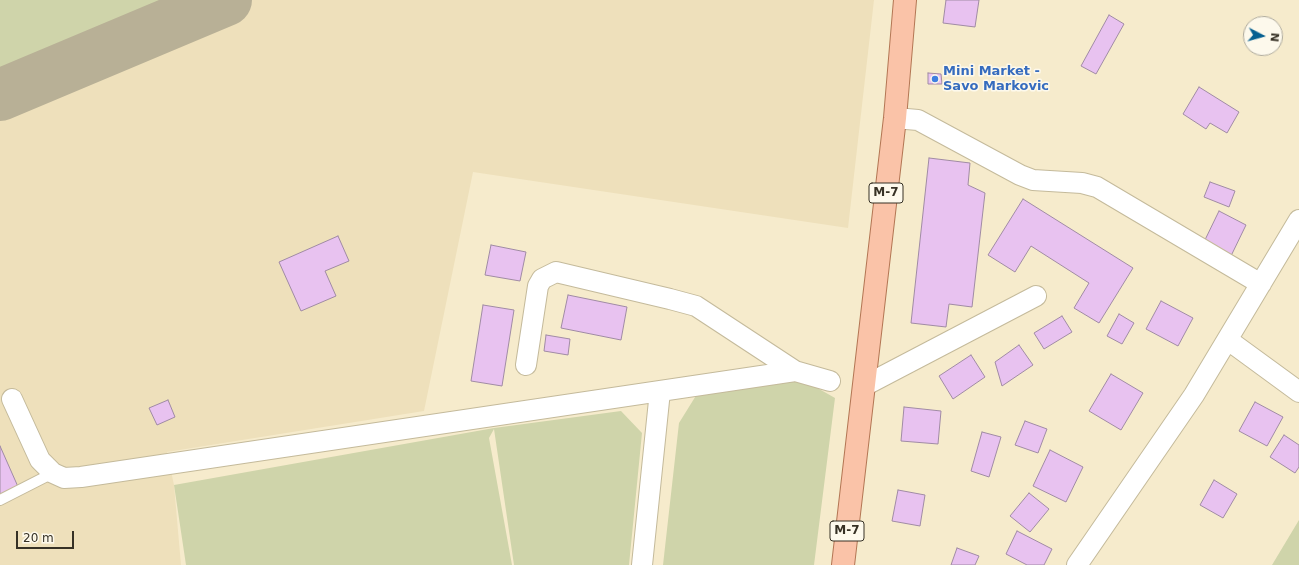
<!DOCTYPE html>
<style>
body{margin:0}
#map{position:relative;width:1299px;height:565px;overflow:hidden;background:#f6ebcc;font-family:"DejaVu Sans",sans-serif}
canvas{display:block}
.north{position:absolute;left:1243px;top:16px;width:40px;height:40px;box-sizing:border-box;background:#fdf9ec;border:1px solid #ada99c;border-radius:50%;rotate:96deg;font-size:11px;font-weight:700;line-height:16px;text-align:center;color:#363125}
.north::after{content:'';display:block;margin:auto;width:14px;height:18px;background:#066091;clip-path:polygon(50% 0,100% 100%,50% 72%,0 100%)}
.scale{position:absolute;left:16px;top:531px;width:58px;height:18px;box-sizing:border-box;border:2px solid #363125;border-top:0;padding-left:5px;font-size:12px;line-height:14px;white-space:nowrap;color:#363125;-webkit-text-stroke:3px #fdf9ec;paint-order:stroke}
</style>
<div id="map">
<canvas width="1299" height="565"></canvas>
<div class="north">N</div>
<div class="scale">20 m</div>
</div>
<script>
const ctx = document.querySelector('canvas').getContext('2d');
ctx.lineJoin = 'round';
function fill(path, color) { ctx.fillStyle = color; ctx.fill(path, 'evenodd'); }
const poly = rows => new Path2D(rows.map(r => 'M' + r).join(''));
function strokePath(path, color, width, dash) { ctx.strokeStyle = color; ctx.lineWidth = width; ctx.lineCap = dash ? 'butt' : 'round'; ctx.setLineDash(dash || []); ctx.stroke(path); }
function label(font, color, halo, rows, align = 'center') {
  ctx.font = font + ' "DejaVu Sans",sans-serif'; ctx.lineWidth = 3; ctx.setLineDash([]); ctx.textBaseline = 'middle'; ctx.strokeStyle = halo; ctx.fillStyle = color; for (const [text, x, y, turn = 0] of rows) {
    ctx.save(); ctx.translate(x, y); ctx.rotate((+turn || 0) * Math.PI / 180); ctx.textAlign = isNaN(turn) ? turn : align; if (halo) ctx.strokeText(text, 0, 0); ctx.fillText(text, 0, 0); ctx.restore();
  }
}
fill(poly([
 [0,0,874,0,848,228,473,172,424,411,167,452,174,485,181,565,0,565]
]), '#eee0bb');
fill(poly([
 [0,0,184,0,134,22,0,73],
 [798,377,835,398,814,565,663,565,679,423,697,394],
 [621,411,642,433,629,565,514,565,494,429,489,438,512,565,186,565,174,485,494,428],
 [1299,520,1299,565,1272,565]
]), '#cfd4aa');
strokePath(poly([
 [0,95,226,0]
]), '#b8b096', 52);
const building = poly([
 [946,0,979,0,975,27,943,23,946,0],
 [1109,15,1124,24,1096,74,1081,66,1109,15],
 [928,73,941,74,942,84,928,84,928,73],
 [1199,87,1239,112,1227,133,1210,123,1206,129,1183,114,1199,87],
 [929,158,970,163,968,185,985,193,972,307,949,304,946,327,911,323,929,158],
 [1210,182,1235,191,1229,207,1204,197,1210,182],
 [1023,199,1133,268,1099,323,1074,308,1089,283,1031,246,1015,272,988,255,1023,199],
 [1219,211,1246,225,1230,258,1203,244,1219,211],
 [338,236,349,261,325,271,336,296,301,311,279,262,338,236],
 [491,245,526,252,520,281,485,275,491,245],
 [568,295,627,307,621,340,561,328,568,295],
 [1161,301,1193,318,1178,346,1146,329,1161,301],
 [483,305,514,310,502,386,471,381,483,305],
 [1119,314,1134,323,1122,344,1107,336,1119,314],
 [1062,316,1072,332,1044,349,1034,333,1062,316],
 [546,335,570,339,568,355,544,351,546,335],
 [1019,345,1033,365,1002,386,995,362,1019,345],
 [971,355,985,377,953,399,939,376,971,355],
 [1111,374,1143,393,1121,430,1089,411,1111,374],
 [168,400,175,417,157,425,149,408,168,400],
 [1255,402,1283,417,1267,446,1239,431,1255,402],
 [904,407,941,411,938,444,901,441,904,407],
 [1025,421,1047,429,1038,453,1015,445,1025,421],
 [982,432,1001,437,989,477,971,471,982,432],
 [1284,435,1299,445,1299,467,1295,473,1270,457,1284,435],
 [0,446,19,489,0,498,0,446],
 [1050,450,1083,467,1066,502,1033,486,1050,450],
 [1214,480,1237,494,1223,518,1200,505,1214,480],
 [898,490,925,495,920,526,892,521,898,490],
 [1029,493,1049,509,1030,532,1010,516,1029,493],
 [1017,531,1052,549,1044,565,1027,565,1006,554,1017,531],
 [957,548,979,556,975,565,951,565,957,548]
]);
fill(building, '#e8c2f0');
strokePath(building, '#a08ba4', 1);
const service = poly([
 [0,500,53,473]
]);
const minor = poly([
 [895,118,918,120,1020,175,1033,180,1082,183,1097,187,1261,284],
 [1228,340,1299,392],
 [526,365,538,286,542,279,556,272,670,299,696,306,795,371],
 [864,386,1036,296],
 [12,399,40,460,53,473,64,478,81,477,795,371,830,381],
 [642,565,660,391],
 [1077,565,1194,395,1299,220]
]);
const primary = poly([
 [843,565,895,118,905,0]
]);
strokePath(service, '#c4ba9b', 12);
strokePath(minor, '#c4ba9b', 22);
strokePath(primary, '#b37654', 24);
strokePath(service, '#fff', 10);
strokePath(minor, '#fff', 20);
strokePath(primary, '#fac3a8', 22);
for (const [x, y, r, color] of [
 [935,79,4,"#3f7fe0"]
]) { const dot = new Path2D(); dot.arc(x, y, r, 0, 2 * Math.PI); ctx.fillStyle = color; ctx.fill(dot); strokePath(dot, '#fdf9ec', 1.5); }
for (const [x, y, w] of [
 [886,193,34],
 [847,531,34]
]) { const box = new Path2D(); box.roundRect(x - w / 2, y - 10, w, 20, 3); ctx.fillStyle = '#fdf9ec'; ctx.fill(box); strokePath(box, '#363125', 1); }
label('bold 12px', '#363125', null, [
 ["M-7",886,193],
 ["M-7",847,531]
]);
label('bold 13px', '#366cbe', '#fdf9ec', [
 ["Mini Market -",943,72],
 ["Savo Markovic",943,87]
], 'left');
</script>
